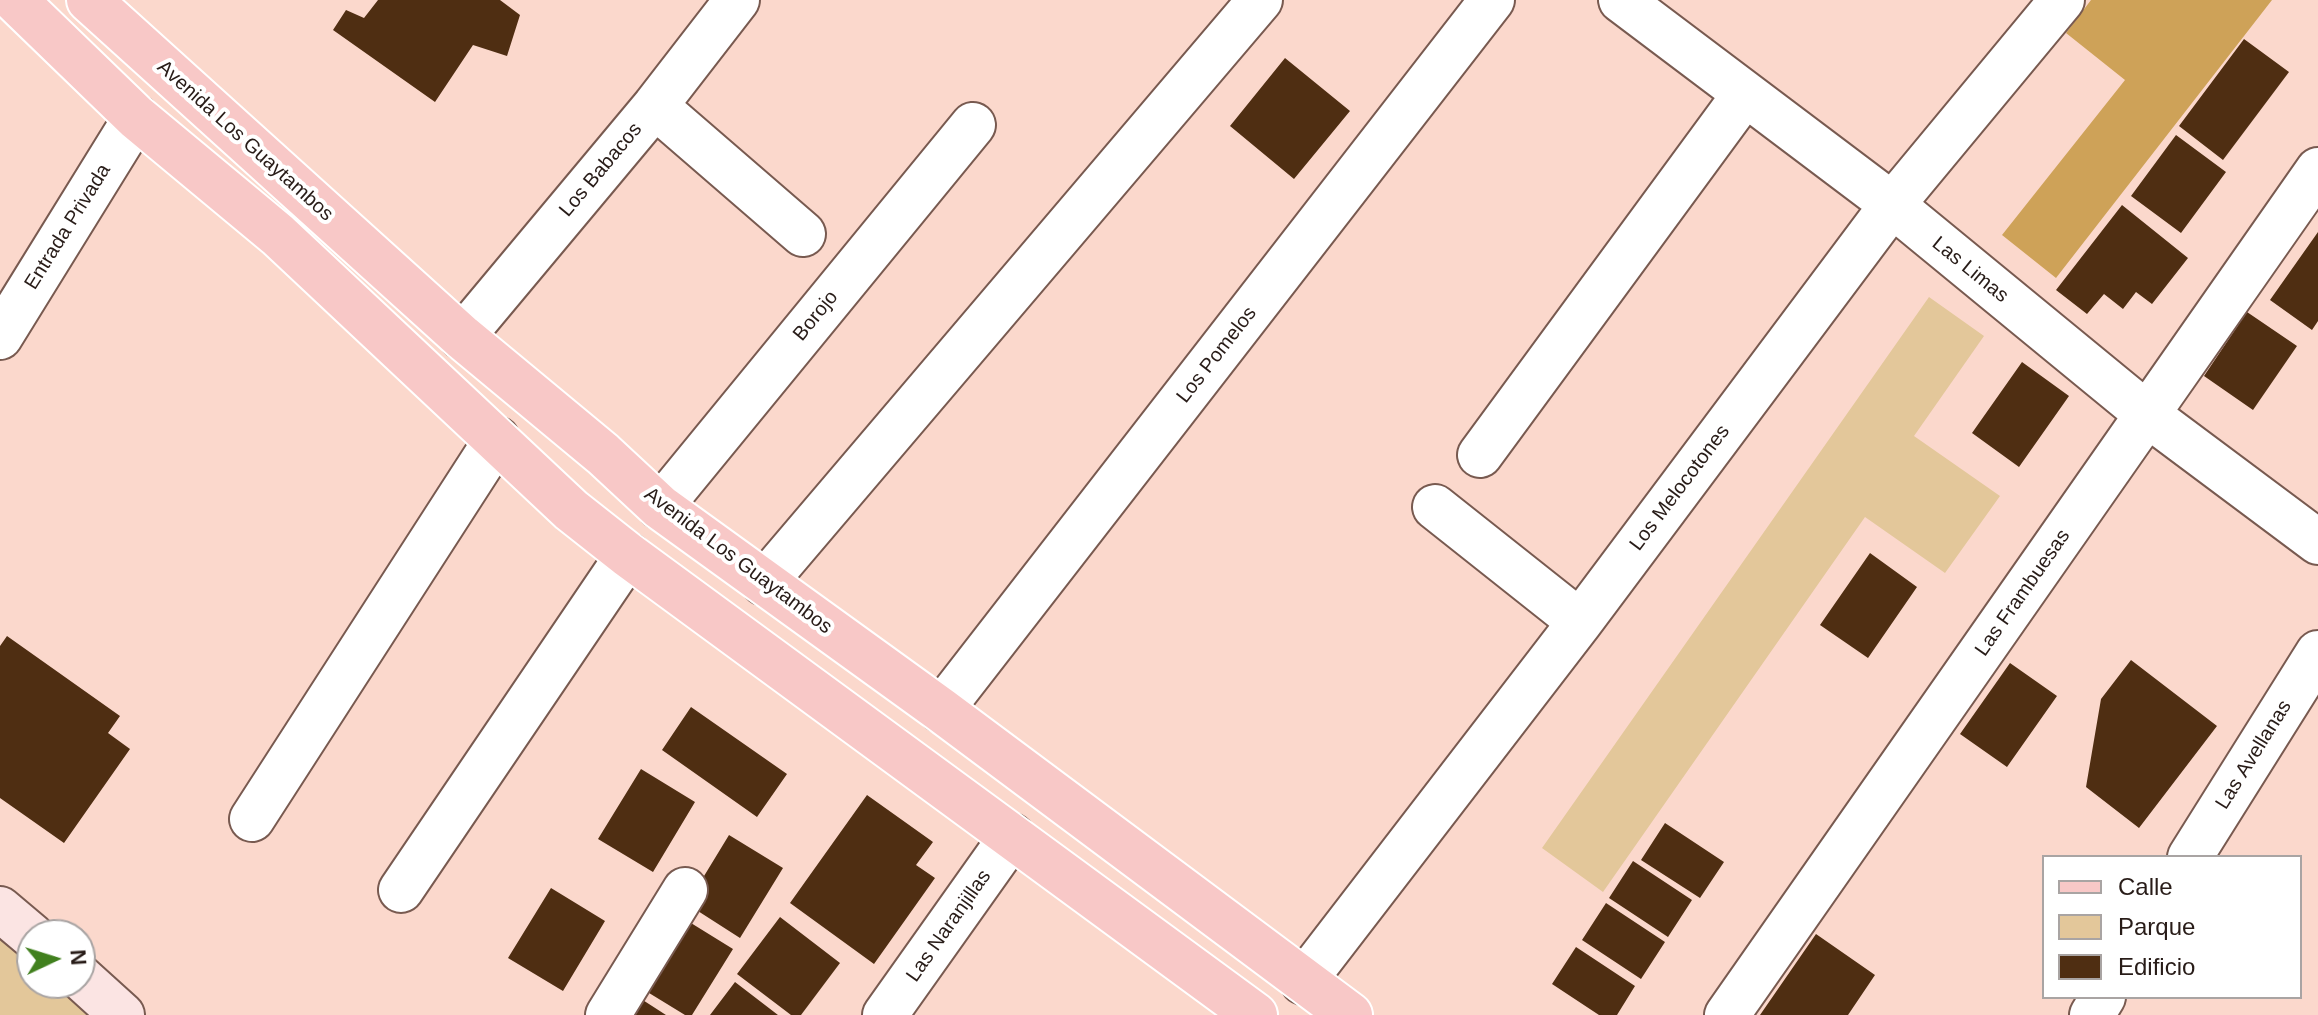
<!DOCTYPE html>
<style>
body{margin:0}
#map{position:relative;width:2318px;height:1015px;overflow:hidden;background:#fbd8cc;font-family:Arial,sans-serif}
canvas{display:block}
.legend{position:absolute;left:2042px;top:855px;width:260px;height:144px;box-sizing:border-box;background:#fff;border:2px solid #a9a4a3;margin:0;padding:10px 14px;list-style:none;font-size:24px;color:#281c18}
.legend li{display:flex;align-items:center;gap:16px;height:40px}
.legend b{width:40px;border:2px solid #a9a4a3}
.north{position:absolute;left:16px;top:919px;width:80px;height:80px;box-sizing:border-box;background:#fff;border:2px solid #a9a4a3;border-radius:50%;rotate:86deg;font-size:22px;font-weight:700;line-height:32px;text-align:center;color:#281c18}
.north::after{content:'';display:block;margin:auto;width:28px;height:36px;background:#41801e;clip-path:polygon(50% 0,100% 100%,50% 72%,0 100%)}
</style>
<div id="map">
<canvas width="2318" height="1015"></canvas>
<ul class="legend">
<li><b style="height:10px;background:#f8c8c7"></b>Calle</li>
<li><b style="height:22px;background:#e3c79a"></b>Parque</li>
<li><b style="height:22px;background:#4f2e12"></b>Edificio</li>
</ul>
<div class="north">N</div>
</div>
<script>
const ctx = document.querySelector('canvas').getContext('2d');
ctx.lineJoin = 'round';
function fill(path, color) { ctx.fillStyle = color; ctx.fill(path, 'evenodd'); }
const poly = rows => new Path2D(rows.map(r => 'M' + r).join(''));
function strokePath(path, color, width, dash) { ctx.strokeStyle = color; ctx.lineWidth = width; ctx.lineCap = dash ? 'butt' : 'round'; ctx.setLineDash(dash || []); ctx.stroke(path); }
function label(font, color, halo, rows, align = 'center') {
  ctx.font = font + ' Arial,sans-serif'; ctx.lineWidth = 8; ctx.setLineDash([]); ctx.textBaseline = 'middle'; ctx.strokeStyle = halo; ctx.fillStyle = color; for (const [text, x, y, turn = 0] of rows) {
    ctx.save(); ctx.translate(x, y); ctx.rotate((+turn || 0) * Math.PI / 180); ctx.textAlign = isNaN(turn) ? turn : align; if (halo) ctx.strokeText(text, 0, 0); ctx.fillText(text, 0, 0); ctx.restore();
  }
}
fill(poly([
 [1929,297,1984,336,1914,436,2000,496,1945,573,1865,517,1603,892,1542,848],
 [0,927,32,954,32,983,66,983,100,1015,0,1015]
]), '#e3c79a');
fill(poly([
 [2091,0,2272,0,2056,278,2002,235,2125,80,2066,33]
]), '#cea258');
fill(poly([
 [378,0,500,0,520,15,507,56,473,45,435,102,333,30,346,10,364,18],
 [2244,39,2289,72,2223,160,2179,126],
 [1285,58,1350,111,1294,179,1230,126],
 [2176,135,2226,172,2181,233,2131,196],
 [2122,205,2188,258,2152,304,2136,292,2123,309,2104,294,2087,314,2056,290],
 [2318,232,2318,321,2312,330,2270,300],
 [2247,312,2297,346,2253,410,2204,376],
 [2022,362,2069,396,2019,467,1972,433],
 [1870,553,1917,587,1868,658,1820,625],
 [7,636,120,716,108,733,130,749,64,843,0,798,0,646],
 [2131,660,2217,726,2139,828,2086,787,2101,699],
 [2010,663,2057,696,2007,767,1960,734],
 [691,707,787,774,757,817,662,750],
 [641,769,695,802,653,872,598,839],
 [867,795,933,842,916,865,935,878,874,964,790,903],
 [1665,823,1724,862,1700,898,1641,860],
 [729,835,783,868,740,938,687,904],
 [1633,861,1692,900,1668,937,1609,898],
 [551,888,605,921,563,991,508,958],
 [1606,903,1665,942,1641,979,1582,940],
 [678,915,733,949,692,1015,685,1015,636,985],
 [780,917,840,963,801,1015,791,1015,737,974],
 [1816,934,1875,975,1848,1015,1760,1015],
 [1576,947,1635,986,1617,1015,1599,1015,1552,984],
 [735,982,778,1015,710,1015],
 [635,995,666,1015,623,1015]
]), '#4f2e12');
const street = poly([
 [1621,0,1885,199,2148,415,2318,542],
 [655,106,803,234],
 [0,337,136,117],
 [462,337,655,106,737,0],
 [1480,455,1745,94],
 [660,507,973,125],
 [1435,507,1580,622],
 [764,583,1260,0],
 [941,710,1492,0],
 [252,819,497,439],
 [2190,857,2318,653],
 [401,890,628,555],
 [1303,982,1580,622,1892,205,2062,0],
 [608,1015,685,890],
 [885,1015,1012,836],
 [1727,1015,2318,170],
 [2092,1015,2103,997]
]);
const secondary = poly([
 [0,909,32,936],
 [80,977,122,1015]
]);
const primary = poly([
 [15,0,136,117,278,235,571,510,628,555,1255,1015],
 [89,0,462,337,603,454,660,507,941,710,1350,1015]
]);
strokePath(street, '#785a50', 48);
strokePath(secondary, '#785a50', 48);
strokePath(primary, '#fff', 48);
strokePath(street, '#fff', 44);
strokePath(secondary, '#fbe4e3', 44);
strokePath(primary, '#f8c8c7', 44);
label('20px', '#281c18', '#fff', [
 ["Avenida Los Guaytambos",245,141,42],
 ["Los Babacos",601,170,-50],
 ["Entrada Privada",68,227,-58],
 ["Las Limas",1970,270,39],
 ["Borojo",816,316,-51],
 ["Los Pomelos",1217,355,-52],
 ["Los Melocotones",1680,488,-53],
 ["Avenida Los Guaytambos",738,561,37],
 ["Las Frambuesas",2023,593,-55],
 ["Las Avellanas",2254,755,-58],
 ["Las Naranjillas",949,926,-55]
]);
</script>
